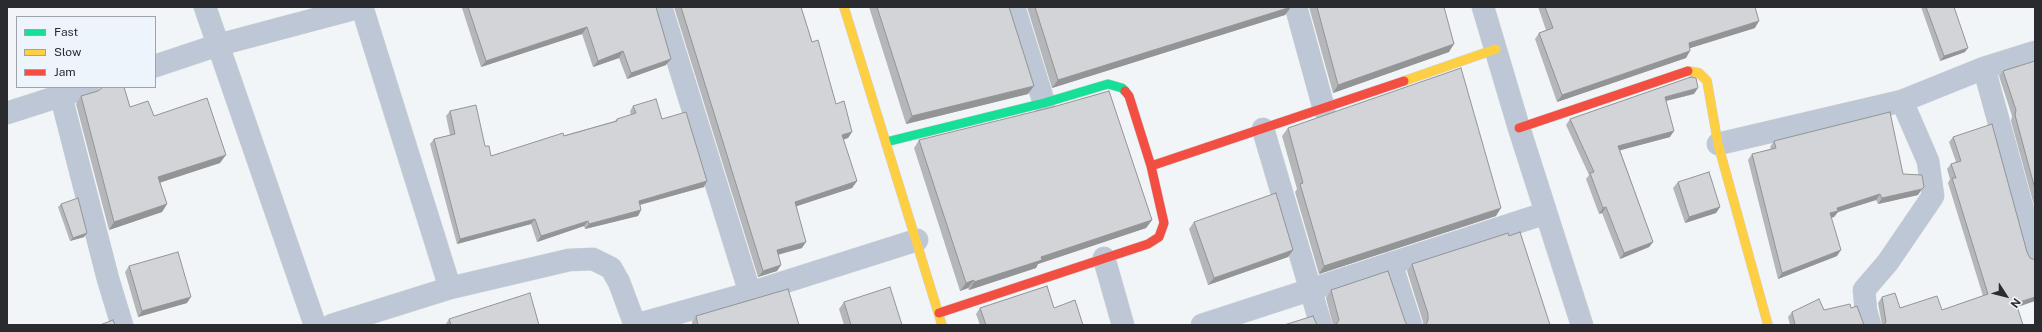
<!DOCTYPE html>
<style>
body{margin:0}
#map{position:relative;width:2042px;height:332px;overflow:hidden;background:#f2f5f8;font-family:"Public Sans",sans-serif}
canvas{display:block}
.frame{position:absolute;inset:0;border:8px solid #292b2e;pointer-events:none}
.legend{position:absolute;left:16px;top:16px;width:140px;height:72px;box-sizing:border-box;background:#eef4fc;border:1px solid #9fa4aa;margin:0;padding:5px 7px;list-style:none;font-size:12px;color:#292b2e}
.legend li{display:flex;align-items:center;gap:8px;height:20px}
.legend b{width:20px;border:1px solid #9fa4aa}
.north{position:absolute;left:1986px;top:276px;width:40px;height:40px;-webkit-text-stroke:3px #eef4fc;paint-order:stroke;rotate:126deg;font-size:11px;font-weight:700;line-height:16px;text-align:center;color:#292b2e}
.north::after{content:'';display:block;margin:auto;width:14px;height:18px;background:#292b2e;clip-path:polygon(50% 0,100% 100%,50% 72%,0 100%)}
</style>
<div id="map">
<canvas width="2042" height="332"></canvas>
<div class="frame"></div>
<ul class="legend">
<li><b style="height:5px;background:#16e098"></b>Fast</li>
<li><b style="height:5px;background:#ffcf43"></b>Slow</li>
<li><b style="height:5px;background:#f24e42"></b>Jam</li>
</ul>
<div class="north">N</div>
</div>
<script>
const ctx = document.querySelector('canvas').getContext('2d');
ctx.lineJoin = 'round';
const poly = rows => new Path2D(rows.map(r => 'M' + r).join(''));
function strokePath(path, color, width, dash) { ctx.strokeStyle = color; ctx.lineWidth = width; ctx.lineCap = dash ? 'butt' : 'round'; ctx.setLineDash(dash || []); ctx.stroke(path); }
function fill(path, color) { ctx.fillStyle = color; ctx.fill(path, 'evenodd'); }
const street = poly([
 [205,7,315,325],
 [362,7,450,288],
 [661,7,750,293],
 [1014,7,1044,103],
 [1296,7,1324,109],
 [1483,7,1519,128,1582,325],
 [155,66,218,45,361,7],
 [1984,68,2035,254],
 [61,96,108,279,122,325],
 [7,113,88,87],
 [1263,129,1321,325],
 [1718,144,1902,101,1984,68,2035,52],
 [1104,258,1123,325],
 [1391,263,1411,325],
 [332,325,450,288,569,260,593,259,611,268,619,282,635,325],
 [635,325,750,293,917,240],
 [1202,325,1546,213],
 [1870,325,1866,311,1864,290,1888,262,1933,196,1928,161,1902,101]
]);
const fast = poly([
 [886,142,1044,103,1108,84,1122,88,1125,91]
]);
const slow = poly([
 [844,7,942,325],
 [1688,71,1699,73,1707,81,1718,144,1768,325],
 [1404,81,1496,49]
]);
const jam = poly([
 [1519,128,1688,71],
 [1151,166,1404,81],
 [939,313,1148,244,1159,237,1164,223,1151,166,1129,96,1125,91]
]);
strokePath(street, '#cfd1d3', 23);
strokePath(fast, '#cfd1d3', 10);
strokePath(slow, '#cfd1d3', 10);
strokePath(jam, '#cfd1d3', 10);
strokePath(street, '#bec7d6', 22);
strokePath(fast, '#16e098', 9);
strokePath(slow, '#ffcf43', 9);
strokePath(jam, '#f24e42', 9);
fill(poly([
 [463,7,656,7,666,65,627,79,619,58,593,67,582,34,481,67,462,8],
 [674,7,801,7,812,42,836,104,852,132,848,138,843,140,857,181,852,188,797,206,802,248,778,255,781,265,777,271,758,277],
 [869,7,1009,7,1028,94,906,124],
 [1027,7,1291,7,1285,15,1052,88],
 [1309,7,1444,7,1449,52,1333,93],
 [1538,7,1755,7,1755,28,1690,48,1686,58,1557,102,1535,39,1539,33,1546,30],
 [1921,7,1954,7,1965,52,1940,61],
 [2035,61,2035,209,2011,121,2012,116,1999,76,2003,71],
 [102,87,124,87,130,107,154,116,220,163,160,182,167,204,162,212,109,230,76,104,81,96,98,91],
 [1694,94,1666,101,1670,137,1620,150,1653,242,1649,247,1620,259,1602,213,1599,214,1586,179,1589,175,1566,125,1570,119],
 [633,106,662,119,704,187,640,205,641,210,638,216,585,229,584,226,537,242,531,224,457,244,430,144,434,139,450,135,446,116,450,111,485,146,491,156,615,121,617,119,631,115,630,111],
 [1288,128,1496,216,1319,274,1295,192,1297,189,1282,136],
 [1953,137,2017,307,2023,325,1882,325,1878,303,1882,297,1900,308,1942,310,1983,296,1948,183,1950,179,1947,169,1951,164,1956,162,1949,142],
 [919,140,1152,220,1146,228,1038,264,1036,268,969,290,968,288,960,291,914,148],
 [1774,141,1903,174,1918,195,1878,204,1876,200,1838,212,1834,217,1831,218,1837,256,1778,279,1748,160,1752,154,1771,149,1770,147],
 [1678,182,1720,207,1716,213,1685,223,1673,188],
 [61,204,84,237,70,241,58,207],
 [1194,222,1293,250,1288,257,1208,285,1189,229],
 [1509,236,1550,325,1423,325,1423,322,1407,271,1412,264],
 [129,266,187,303,138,317,125,272],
 [1331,290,1405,321,1407,325,1333,325,1326,298],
 [844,302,902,325,844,325,839,309],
 [980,308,1054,308,1083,325,980,325,976,314],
 [1851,308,1864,325,1790,325,1788,317,1792,312],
 [696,316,799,325,692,325,692,322],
 [449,319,539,325,446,325,446,324]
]), '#b5b6b9');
fill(poly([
 [1291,7,1285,15,1052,88,1058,80],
 [1759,21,1755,28,1684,50,1689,43],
 [587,27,582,34,481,67,486,61],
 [1454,44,1449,52,1333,93,1338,85],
 [1968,48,1965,52,1940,61,1944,56],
 [623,51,619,58,593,67,598,61],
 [1690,51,1686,58,1557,102,1562,95],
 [671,59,666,65,627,79,631,73],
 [1034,86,1028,94,906,124,912,116],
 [1698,88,1694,94,1661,102,1665,97],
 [1674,131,1670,137,1614,152,1618,146],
 [852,132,848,138,837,141,842,135],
 [226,155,220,163,153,185,158,177],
 [707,181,704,187,635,206,639,201],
 [857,181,852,188,791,208,795,202],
 [1922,189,1918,195,1878,204,1882,198],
 [1880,194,1876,200,1838,212,1834,217,1826,219,1830,213,1837,208],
 [167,204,162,212,109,230,114,222],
 [1606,207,1602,213,1599,214,1603,208],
 [1720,207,1716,213,1685,223,1689,217],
 [1501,208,1496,216,1319,274,1324,266],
 [641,210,638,216,585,229,589,224],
 [535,219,531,224,457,244,460,239],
 [1152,220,1146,228,1038,264,1036,268,969,290,974,282,1041,257],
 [588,221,584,226,537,242,541,236],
 [87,233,84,237,70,241,73,238],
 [806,242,802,248,772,256,777,250],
 [1653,242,1649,247,1620,259,1624,253],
 [1293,250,1288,257,1208,285,1214,278],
 [1841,250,1837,256,1778,279,1782,273],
 [781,265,777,271,758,277,763,271],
 [974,280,968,288,960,291,966,283],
 [191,297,187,303,138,317,142,311],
 [2035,297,2035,301,2012,309,2016,303]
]), '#939496');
const building = poly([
 [468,7,656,7,671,59,631,73,623,51,598,61,587,27,486,61,468,7],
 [681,7,801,7,812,42,818,40,836,104,844,101,852,132,842,135,857,181,795,202,806,242,777,250,781,265,763,271,681,7],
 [877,7,1009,7,1034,86,912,116,877,7],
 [1035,7,1291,7,1058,80,1035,7],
 [1317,7,1444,7,1454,44,1338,85,1317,7],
 [1545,7,1755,7,1759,21,1689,43,1690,51,1562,95,1539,33,1553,28,1545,7],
 [1926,7,1954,7,1968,48,1944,56,1926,7],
 [2035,61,2035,189,2015,115,2016,110,2003,71,2035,61],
 [1461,68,1501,208,1324,266,1300,184,1303,183,1288,128,1461,68],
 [1691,77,1696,78,1698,88,1665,97,1674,131,1618,146,1653,242,1624,253,1606,207,1603,208,1590,173,1594,172,1570,119,1691,77],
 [103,87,124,87,130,107,148,101,154,116,207,98,226,155,158,177,167,204,114,222,81,96,98,91,103,87],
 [1109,91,1152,220,1041,257,1042,260,974,282,974,280,966,283,919,140,1053,107,1109,91],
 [656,99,662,119,686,112,707,181,639,201,641,210,589,224,588,221,541,236,535,219,460,239,434,139,455,134,450,111,476,105,485,146,489,146,491,156,563,133,564,136,617,121,617,119,636,113,633,106,656,99],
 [1890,112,1903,174,1922,175,1924,187,1922,189,1882,198,1880,194,1837,208,1838,211,1830,213,1841,250,1782,273,1752,154,1776,148,1774,141,1890,112],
 [1992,124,2027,252,2030,258,2035,260,2035,297,2016,303,2023,325,1884,325,1886,322,1882,297,1895,293,1900,308,1937,296,1942,310,1988,294,1952,178,1956,178,1951,164,1961,161,1953,137,1992,124],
 [1709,172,1720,207,1689,217,1678,182,1709,172],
 [1276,193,1293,250,1214,278,1194,222,1276,193],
 [78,198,87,233,73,238,61,204,78,198],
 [1520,232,1550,325,1426,325,1428,320,1428,314,1412,264,1508,233,1509,236,1520,232],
 [178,252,191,297,142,311,129,266,178,252],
 [1388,271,1405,321,1407,325,1336,325,1339,320,1331,290,1388,271],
 [1047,286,1054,308,1075,300,1083,325,986,325,980,308,1047,286],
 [890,287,902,325,851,325,844,302,890,287],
 [788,289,799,325,698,325,696,316,788,289],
 [530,293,539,325,451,325,449,319,530,293],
 [1819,299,1824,310,1850,304,1851,308,1857,306,1864,325,1795,325,1792,312,1819,299],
 [1313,316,1317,325,1284,325,1313,316],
 [113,320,115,325,100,325,113,320]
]);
fill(building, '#d2d4d7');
strokePath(building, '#939496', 1);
</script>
